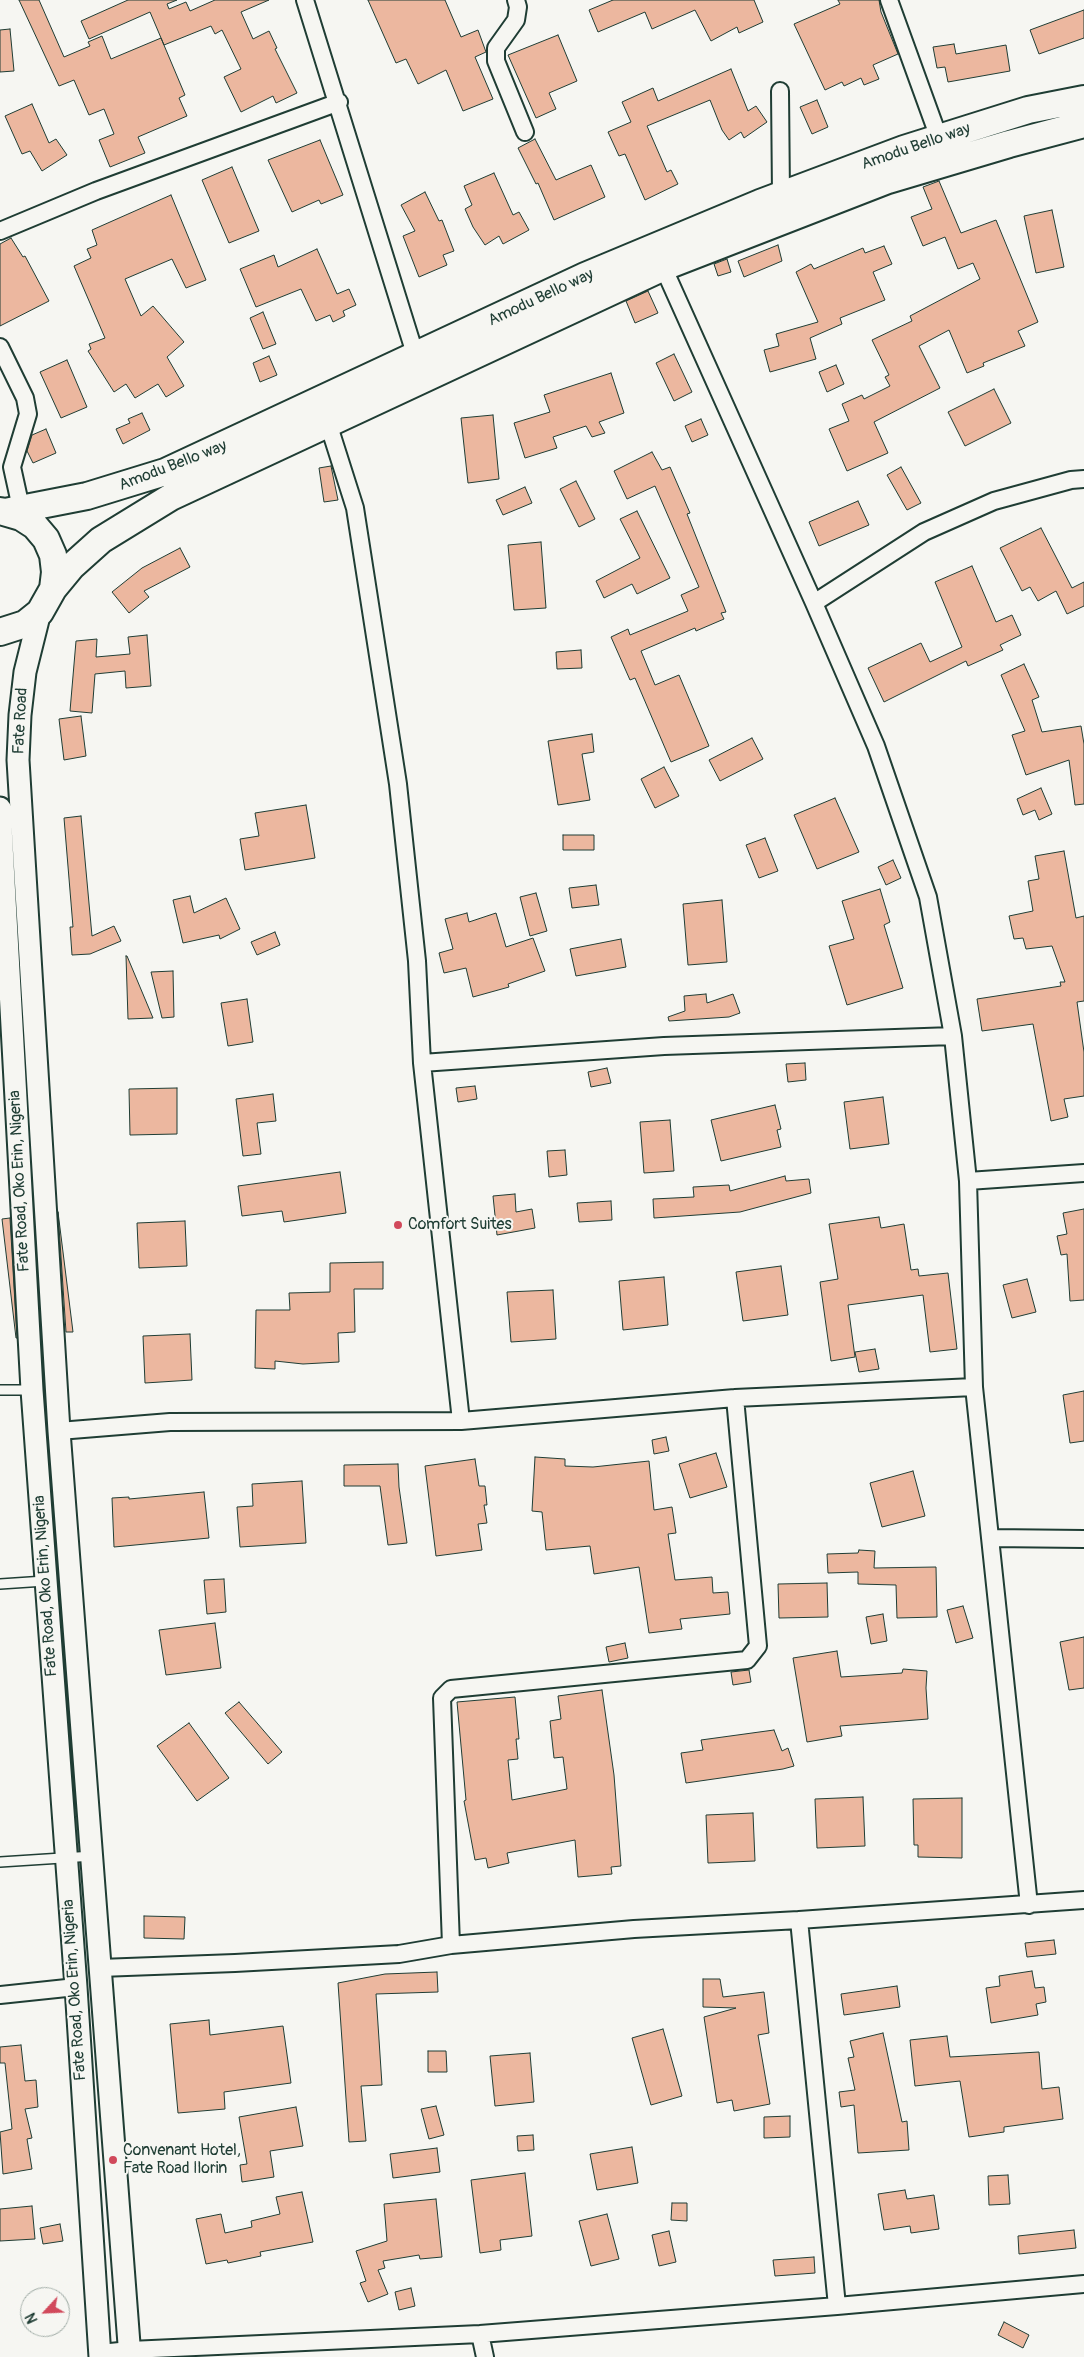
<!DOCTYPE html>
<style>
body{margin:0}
#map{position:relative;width:1084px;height:2357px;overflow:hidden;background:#f6f6f2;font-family:Pangolin,sans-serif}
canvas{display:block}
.north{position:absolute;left:20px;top:2287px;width:50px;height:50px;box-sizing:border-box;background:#f6f6f2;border:1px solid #a0aca6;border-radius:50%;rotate:245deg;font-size:14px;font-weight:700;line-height:20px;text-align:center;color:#1f3d34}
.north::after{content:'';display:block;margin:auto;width:18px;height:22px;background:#d1495b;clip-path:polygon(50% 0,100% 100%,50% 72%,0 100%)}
</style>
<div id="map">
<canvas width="1084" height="2357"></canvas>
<div class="north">N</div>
</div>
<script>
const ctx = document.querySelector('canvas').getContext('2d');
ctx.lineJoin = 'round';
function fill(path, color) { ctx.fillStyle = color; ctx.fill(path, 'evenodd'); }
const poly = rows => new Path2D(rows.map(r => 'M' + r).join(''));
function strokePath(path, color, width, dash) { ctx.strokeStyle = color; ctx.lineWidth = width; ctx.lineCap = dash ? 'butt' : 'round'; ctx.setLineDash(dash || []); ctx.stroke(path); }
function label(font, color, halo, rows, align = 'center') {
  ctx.font = font + ' Pangolin,sans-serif'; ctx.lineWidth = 4; ctx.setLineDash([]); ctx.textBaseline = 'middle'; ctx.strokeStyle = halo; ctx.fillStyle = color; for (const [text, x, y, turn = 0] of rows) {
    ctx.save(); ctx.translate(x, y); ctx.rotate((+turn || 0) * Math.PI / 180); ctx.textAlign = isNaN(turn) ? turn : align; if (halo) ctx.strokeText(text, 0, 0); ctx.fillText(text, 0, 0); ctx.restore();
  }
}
const building = poly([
 [19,0,39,0,64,57,90,46,88,42,102,36,111,59,161,38,185,95,179,98,187,116,138,137,145,153,110,167,99,140,114,134,104,109,89,115,74,80,59,86,19,0],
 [128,0,177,0,167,4,169,9,186,2,190,11,215,0,269,0,241,12,253,39,269,31,277,48,275,49,297,93,276,103,273,96,241,112,224,77,241,69,222,30,215,34,211,26,164,45,150,12,89,39,81,21,128,0],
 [368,0,445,0,461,37,478,30,486,52,475,57,493,99,463,111,446,70,418,84,406,59,396,63,368,0],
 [613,0,754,0,763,22,739,33,737,27,711,41,695,10,652,29,645,12,598,32,589,10,613,0],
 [838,0,879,0,881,12,898,54,873,65,879,79,864,85,861,78,844,86,842,82,825,90,794,24,840,4,838,0],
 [1084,10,1084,38,1039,54,1030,30,1084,10],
 [10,29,14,71,0,72,0,30,10,29],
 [558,35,577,81,549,93,556,109,536,118,508,55,558,35],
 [954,44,956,54,1006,45,1010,71,948,82,945,67,937,68,933,47,954,44],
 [731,69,748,111,756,106,767,122,744,138,741,132,729,140,722,130,710,100,647,126,667,172,671,170,678,184,645,200,625,154,619,156,608,132,631,122,622,102,653,88,658,101,731,69],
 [817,100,828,127,812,134,800,107,817,100],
 [32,104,49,143,56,139,67,155,42,171,30,151,22,154,5,116,32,104],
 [535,139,556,180,591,165,605,197,554,220,538,183,536,184,518,148,535,139],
 [320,140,343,195,321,204,319,200,292,212,268,160,320,140],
 [232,167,259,231,229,243,202,180,232,167],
 [494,173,513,215,519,212,529,230,503,244,499,236,485,245,473,227,465,209,472,205,464,186,494,173],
 [939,181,961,233,996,220,1038,322,1018,331,1025,346,983,363,984,366,967,373,949,330,919,346,940,388,874,422,888,453,847,471,829,429,849,421,842,404,862,395,864,399,890,386,885,377,889,375,872,340,912,321,910,316,980,279,973,263,958,269,945,237,923,246,911,217,932,209,923,187,939,181],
 [425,192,439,221,442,220,454,251,443,255,447,265,419,277,403,236,415,231,401,205,425,192],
 [171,195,206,280,186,288,172,259,125,279,141,316,153,306,184,342,167,357,184,386,166,397,158,384,135,398,126,384,114,392,88,351,91,349,89,344,105,338,74,266,91,258,87,249,97,245,92,230,171,195],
 [1052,210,1064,267,1036,273,1024,216,1052,210],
 [11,238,23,257,25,256,49,301,0,326,0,244,11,238],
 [778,245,782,261,744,277,738,261,778,245],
 [884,246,892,264,873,272,885,300,840,318,842,324,810,338,816,359,770,372,764,350,779,346,776,334,818,322,796,272,811,264,814,269,863,248,865,253,884,246],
 [317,249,337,294,349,289,356,305,343,311,345,316,333,322,330,315,316,321,301,289,256,307,240,269,274,255,278,267,317,249],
 [727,259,731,272,718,276,714,264,727,259],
 [648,291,658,313,635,323,626,301,648,291],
 [263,312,276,344,263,349,250,318,263,312],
 [674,354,692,392,674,401,656,363,674,354],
 [269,356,277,375,260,382,253,363,269,356],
 [67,360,87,407,61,418,40,372,67,360],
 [836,365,844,384,827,392,819,372,836,365],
 [611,373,624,413,599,422,605,433,592,437,586,426,553,437,557,448,525,458,514,423,550,412,544,395,611,373],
 [994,389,1011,423,965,446,948,412,994,389],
 [142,413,150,430,123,444,116,429,130,423,128,419,142,413],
 [493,415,499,479,468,483,461,418,493,415],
 [701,419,708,435,692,442,685,426,701,419],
 [46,429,56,453,33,463,27,451,32,435,46,429],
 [652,452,662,470,670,467,690,513,687,514,726,612,721,613,724,619,696,631,695,628,641,651,655,685,679,675,709,746,671,762,635,678,630,680,611,637,628,629,630,635,688,611,681,595,699,587,655,486,627,499,614,471,652,452],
 [331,466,338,500,324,502,319,468,331,466],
 [901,467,921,503,907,510,887,475,901,467],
 [576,481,595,519,579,527,560,489,576,481],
 [525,487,532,503,503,515,496,500,525,487],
 [858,501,869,525,819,546,809,522,858,501],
 [637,511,670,578,637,594,632,584,604,598,596,581,640,558,620,519,637,511],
 [1041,528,1072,588,1084,582,1084,606,1067,614,1056,591,1038,601,1030,587,1022,591,1000,548,1041,528],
 [541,542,546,608,514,610,508,545,541,542],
 [180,548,190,567,144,591,149,597,129,613,112,592,142,568,180,548],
 [972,566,996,622,1012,615,1021,635,1000,645,1003,650,968,666,966,661,884,702,868,668,921,643,930,662,962,647,935,582,972,566],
 [147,635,151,686,126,688,125,671,95,674,92,713,70,711,76,641,97,639,96,657,130,654,128,637,147,635],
 [581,650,582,668,557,669,556,652,581,650],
 [1024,664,1039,697,1032,700,1042,732,1081,726,1084,744,1084,804,1075,805,1069,760,1026,775,1012,735,1025,731,1001,675,1024,664],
 [81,716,86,756,64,760,59,719,81,716],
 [592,734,594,752,582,754,590,800,558,805,548,741,592,734],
 [752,738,763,759,720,781,709,760,752,738],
 [664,767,679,796,655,808,641,779,664,767],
 [1041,788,1052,814,1039,820,1035,810,1023,815,1017,799,1041,788],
 [835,798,859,852,817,869,794,815,835,798],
 [306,805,315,858,245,870,240,839,259,836,255,813,306,805],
 [81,816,92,936,114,926,121,941,90,954,72,955,70,927,73,927,64,818,81,816],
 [563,835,594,835,594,850,563,850,563,835],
 [765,838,778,871,759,878,746,845,765,838],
 [1064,851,1076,918,1084,916,1084,1001,1077,1002,1084,1052,1084,1096,1064,1099,1068,1117,1051,1121,1033,1024,982,1031,977,999,1061,986,1060,982,1065,982,1052,946,1026,949,1023,938,1014,939,1009,916,1033,911,1028,881,1039,879,1035,856,1064,851],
 [893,860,901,878,886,885,878,867,893,860],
 [596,885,599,905,572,908,569,888,596,885],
 [880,889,890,922,884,925,903,988,847,1005,829,946,854,939,842,901,880,889],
 [536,893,547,931,530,936,520,897,536,893],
 [190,896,194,913,226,898,240,929,220,939,219,935,183,943,173,900,190,896],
 [722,900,727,962,688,965,683,904,722,900],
 [467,913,469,922,496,913,506,947,533,938,545,971,508,984,509,987,473,997,466,968,444,973,439,953,453,949,445,919,467,913],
 [275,932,280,945,257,955,251,942,275,932],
 [621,939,626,967,576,976,570,949,621,939],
 [126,956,127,956,153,1018,128,1019,126,956],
 [173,971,174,1017,162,1018,151,972,173,971],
 [706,994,707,1003,733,994,740,1013,729,1017,669,1021,668,1017,685,1011,684,996,706,994],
 [247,999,253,1042,228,1046,221,1003,247,999],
 [805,1063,806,1080,788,1082,786,1064,805,1063],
 [607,1068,611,1083,591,1087,588,1072,607,1068],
 [475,1086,477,1099,458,1102,456,1088,475,1086],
 [177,1088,177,1134,130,1135,129,1089,177,1088],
 [273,1094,276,1121,257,1123,261,1154,243,1156,236,1099,273,1094],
 [883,1097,889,1144,850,1149,844,1102,883,1097],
 [775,1105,781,1129,777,1130,781,1147,721,1161,711,1120,775,1105],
 [670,1120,674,1171,644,1173,640,1122,670,1120],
 [565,1150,567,1175,549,1177,547,1151,565,1150],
 [340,1172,346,1213,284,1222,282,1211,242,1216,238,1186,340,1172],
 [785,1176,786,1181,809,1179,811,1193,740,1212,654,1218,653,1199,694,1197,693,1187,729,1185,730,1191,785,1176],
 [515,1194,516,1212,532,1209,535,1228,497,1235,493,1196,515,1194],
 [611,1201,612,1220,579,1222,577,1203,611,1201],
 [1084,1209,1084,1300,1070,1301,1067,1254,1061,1255,1057,1236,1067,1234,1063,1213,1084,1209],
 [58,1212,73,1332,66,1332,58,1212],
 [879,1217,881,1228,904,1224,911,1270,918,1269,919,1276,948,1273,957,1349,930,1352,923,1295,848,1305,855,1357,831,1361,820,1282,838,1279,829,1224,879,1217],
 [10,1218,17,1338,16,1338,2,1219,10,1218],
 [185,1221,187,1266,139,1268,137,1223,185,1221],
 [383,1262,383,1289,354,1289,355,1332,338,1333,339,1362,303,1364,275,1361,275,1369,255,1368,256,1310,290,1310,289,1293,330,1292,330,1263,383,1262],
 [781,1266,788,1315,743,1321,736,1272,781,1266],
 [664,1277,668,1325,623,1330,619,1281,664,1277],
 [1027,1279,1036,1312,1012,1318,1003,1285,1027,1279],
 [553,1290,556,1339,511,1342,507,1292,553,1290],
 [190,1334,192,1380,145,1383,143,1336,190,1334],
 [875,1349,879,1369,859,1372,855,1352,875,1349],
 [1084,1391,1084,1441,1070,1443,1063,1395,1084,1391],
 [666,1437,669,1451,654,1454,652,1440,666,1437],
 [716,1453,727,1487,690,1498,679,1464,716,1453],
 [535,1457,565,1459,565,1466,593,1467,649,1461,654,1510,672,1507,676,1533,668,1534,675,1580,712,1577,713,1593,728,1592,730,1614,680,1619,682,1629,649,1633,639,1567,594,1574,590,1546,546,1550,542,1512,532,1511,535,1457],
 [475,1459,479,1486,485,1486,487,1505,484,1505,487,1523,478,1524,482,1550,436,1556,425,1466,475,1459],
 [398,1464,399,1487,407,1543,388,1545,380,1486,344,1486,344,1465,398,1464],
 [913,1471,925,1516,882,1527,870,1483,913,1471],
 [302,1481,306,1543,240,1547,237,1507,253,1506,252,1484,302,1481],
 [204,1492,209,1538,114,1547,112,1498,129,1497,129,1499,204,1492],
 [859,1550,875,1551,874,1568,936,1567,937,1617,897,1618,896,1585,858,1584,858,1572,828,1573,827,1554,858,1553,859,1550],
 [224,1579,226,1612,207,1614,204,1580,224,1579],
 [827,1583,828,1617,779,1618,778,1584,827,1583],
 [963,1606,973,1638,956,1643,947,1610,963,1606],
 [883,1614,887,1641,871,1644,866,1617,883,1614],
 [215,1623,221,1668,166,1675,159,1630,215,1623],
 [1084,1637,1084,1688,1069,1690,1060,1642,1084,1637],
 [625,1643,628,1658,609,1662,606,1647,625,1643],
 [837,1651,841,1677,902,1673,903,1669,927,1671,926,1688,928,1719,840,1726,842,1736,807,1742,793,1658,837,1651],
 [749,1670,751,1682,733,1685,731,1672,749,1670],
 [602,1690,614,1775,621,1866,611,1867,612,1874,578,1877,575,1840,507,1853,509,1863,488,1868,486,1858,475,1860,464,1801,466,1800,457,1702,515,1697,519,1739,516,1739,518,1759,508,1760,512,1800,567,1789,563,1757,554,1758,550,1721,561,1719,558,1696,602,1690],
 [239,1702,282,1752,268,1764,225,1713,239,1702],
 [189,1723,229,1778,197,1801,157,1746,189,1723],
 [774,1730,782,1751,788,1748,794,1766,783,1769,686,1783,681,1753,703,1750,701,1740,774,1730],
 [863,1797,865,1846,817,1848,815,1799,863,1797],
 [962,1798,962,1858,918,1857,918,1845,914,1845,913,1799,962,1798],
 [753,1813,755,1861,708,1863,706,1815,753,1813],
 [144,1916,185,1917,184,1939,144,1938,144,1916],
 [1054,1940,1056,1954,1027,1957,1025,1943,1054,1940],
 [1032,1971,1035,1988,1044,1987,1046,2002,1036,2004,1038,2015,991,2023,986,1988,1000,1986,999,1976,1032,1971],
 [437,1972,438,1992,376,1994,382,2085,361,2086,366,2141,349,2142,338,1983,385,1974,437,1972],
 [703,1979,720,1979,723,1997,764,1992,769,2033,758,2035,770,2104,734,2111,732,2100,717,2103,704,2017,736,2008,703,2007,703,1979],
 [897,1986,900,2007,844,2015,841,1994,897,1986],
 [209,2020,210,2035,283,2026,291,2083,224,2092,225,2109,178,2113,170,2024,209,2020],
 [663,2029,682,2096,651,2105,632,2038,663,2029],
 [883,2033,902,2122,907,2121,909,2150,858,2153,854,2105,841,2107,839,2092,855,2090,848,2058,854,2057,850,2041,883,2033],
 [947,2036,950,2057,1039,2052,1042,2089,1059,2087,1063,2119,1004,2127,1004,2132,969,2137,960,2081,915,2086,910,2040,947,2036],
 [21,2045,25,2081,36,2080,38,2107,25,2109,32,2138,27,2139,32,2169,3,2174,0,2132,12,2129,5,2063,0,2063,0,2047,21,2045],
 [428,2051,446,2051,447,2072,428,2072,428,2051],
 [530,2053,534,2102,495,2106,490,2056,530,2053],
 [436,2106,444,2135,429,2139,421,2109,436,2106],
 [296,2107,303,2146,270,2151,274,2177,242,2182,240,2165,247,2164,239,2117,296,2107],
 [790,2116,790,2137,764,2138,764,2117,790,2116],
 [533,2135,534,2150,518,2151,517,2136,533,2135],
 [632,2147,638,2183,597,2190,590,2154,632,2147],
 [437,2148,440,2172,393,2178,390,2154,437,2148],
 [525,2173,532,2236,500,2240,501,2250,480,2253,471,2180,525,2173],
 [1008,2175,1010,2204,989,2205,988,2176,1008,2175],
 [905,2190,907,2199,934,2195,939,2229,911,2233,910,2226,884,2230,878,2194,905,2190],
 [302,2192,313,2242,260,2252,261,2256,228,2263,227,2260,206,2264,196,2219,221,2214,225,2233,252,2227,251,2221,280,2214,276,2197,302,2192],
 [436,2199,442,2257,420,2259,419,2255,383,2261,385,2268,378,2270,388,2294,368,2302,360,2283,366,2281,356,2251,387,2241,384,2204,436,2199],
 [672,2203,687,2203,687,2221,671,2220,672,2203],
 [32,2206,35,2239,0,2241,0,2209,32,2206],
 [607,2214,619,2259,591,2266,579,2221,607,2214],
 [60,2224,63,2241,43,2244,40,2228,60,2224],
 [1074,2230,1076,2248,1019,2254,1018,2236,1074,2230],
 [669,2231,676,2262,659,2266,652,2235,669,2231],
 [814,2257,815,2273,775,2276,773,2260,814,2257],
 [411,2288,415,2306,399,2310,395,2292,411,2288],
 [1004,2322,1029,2335,1023,2348,998,2335,1004,2322]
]);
fill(building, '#ecb79f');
strokePath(building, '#1f3d34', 1);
const service = poly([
 [0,1390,31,1390],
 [0,1584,45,1581],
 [0,1862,93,1856]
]);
const minor = poly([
 [305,0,416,357],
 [516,0,518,7,516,20,496,48,496,61,525,132],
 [889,0,939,138],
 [780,91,781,195],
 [0,231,96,191,339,102],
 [660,260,814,603,876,746,928,897,953,1036,968,1181,974,1387,1029,1905],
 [0,347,25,398,28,414,12,467,21,508],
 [328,423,355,508,398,784,417,961,422,1063,461,1421],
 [814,603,924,532,994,501,1071,480,1084,479],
 [422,1063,664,1046,953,1036],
 [968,1181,1084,1173],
 [59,1431,170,1422,461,1421,735,1398,974,1387],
 [991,1538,1084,1539],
 [799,1920,837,2306],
 [451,1945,442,1698,451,1689,747,1660,758,1646,735,1398],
 [100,1968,235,1963,399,1954,451,1945,634,1929,799,1920,1084,1900],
 [0,1995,76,1987],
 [480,2334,485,2357],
 [100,2353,130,2350,480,2334,837,2306,1084,2284]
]);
const tertiary = poly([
 [40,612,25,672,20,715,18,760,59,1431,130,2357],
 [0,808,32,1390,76,1987,100,2357]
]);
const primary = poly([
 [0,511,21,517,35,526,46,539,53,555,55,572,53,589,40,612,25,624,0,632],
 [5,512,87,496,165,472,585,276,760,203,904,149,1028,110,1084,99],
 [53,589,72,566,101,540,171,497,664,267,888,180,1009,144,1084,124]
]);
strokePath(service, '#1f3d34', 12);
strokePath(minor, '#1f3d34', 20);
strokePath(tertiary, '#1f3d34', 25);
strokePath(primary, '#1f3d34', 30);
strokePath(service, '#f6f6f2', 9);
strokePath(minor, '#f6f6f2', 16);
strokePath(tertiary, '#f6f6f2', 21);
strokePath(primary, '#f6f6f2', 26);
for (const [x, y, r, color] of [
 [398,1225,5,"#d1495b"],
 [113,2160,5,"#d1495b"]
]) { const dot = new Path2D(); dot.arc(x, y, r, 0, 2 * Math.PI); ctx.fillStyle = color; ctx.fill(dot); strokePath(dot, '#f6f6f2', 2); }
label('16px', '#1f3d34', '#f6f6f2', [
 ["Amodu Bello way",916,147,-19],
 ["Amodu Bello way",541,298,-25],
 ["Amodu Bello way",173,466,-21],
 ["Fate Road",21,721,-87],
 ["Fate Road, Oko Erin, Nigeria",20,1181,-93],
 ["Fate Road, Oko Erin, Nigeria",46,1586,-94],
 ["Fate Road, Oko Erin, Nigeria",75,1990,-94]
]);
label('16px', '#1f3d34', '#f6f6f2', [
 ["Comfort Suites",408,1225],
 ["Convenant Hotel,",123,2151],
 ["Fate Road Ilorin",123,2169]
], 'left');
</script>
